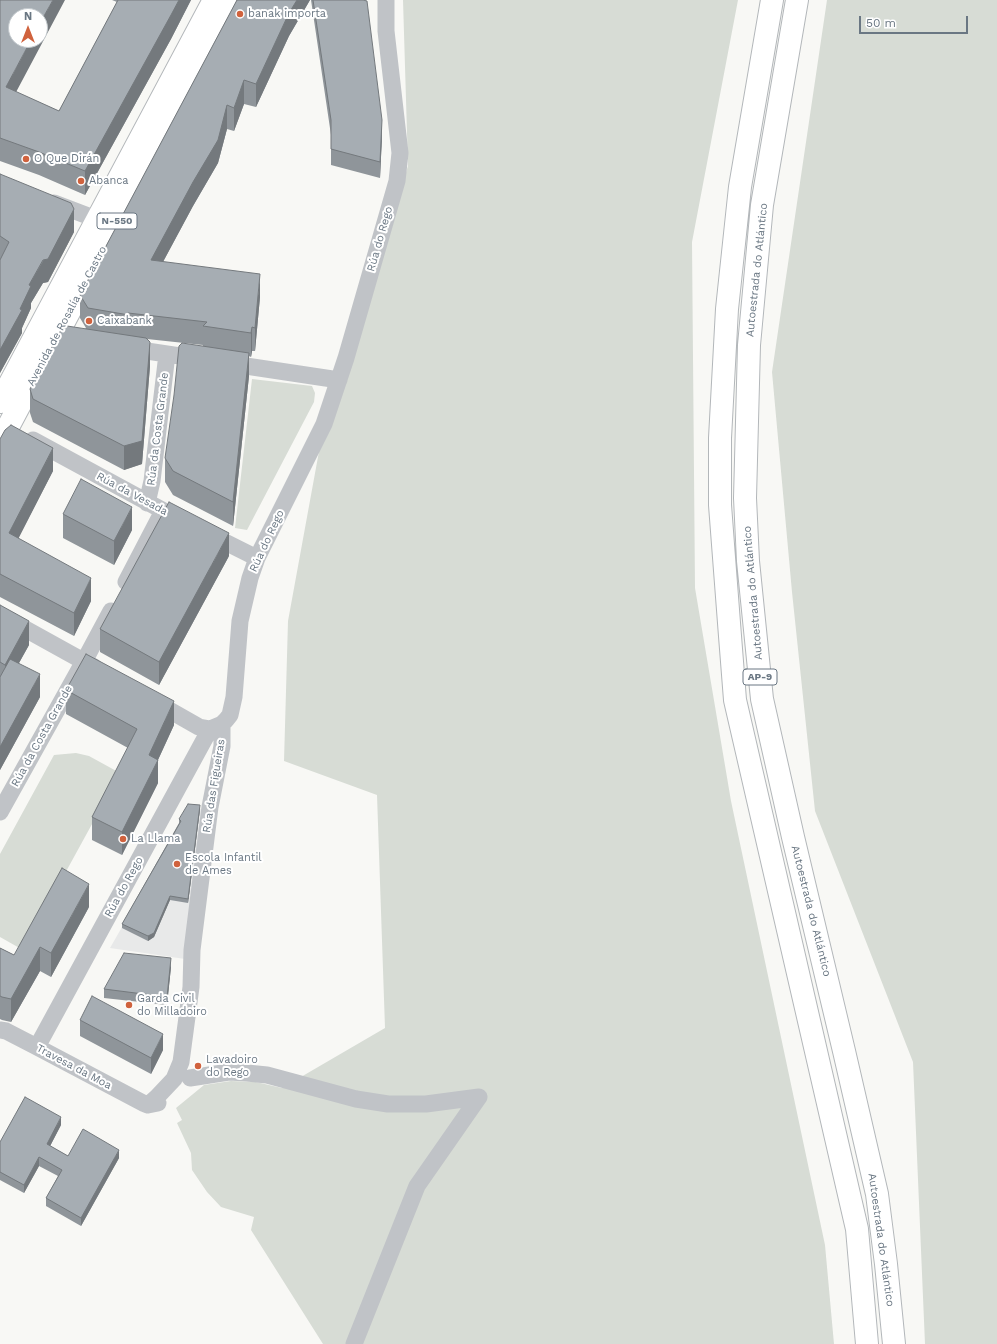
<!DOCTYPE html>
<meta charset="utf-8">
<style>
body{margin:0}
#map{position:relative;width:997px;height:1344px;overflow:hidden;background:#f8f8f5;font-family:"Work Sans",sans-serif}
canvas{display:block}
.north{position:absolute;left:8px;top:8px;width:40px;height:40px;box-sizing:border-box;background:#fff;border:1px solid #c3c9cd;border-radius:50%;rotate:0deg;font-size:11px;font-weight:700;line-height:16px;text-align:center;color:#6a7783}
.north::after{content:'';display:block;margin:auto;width:14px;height:18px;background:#d0623d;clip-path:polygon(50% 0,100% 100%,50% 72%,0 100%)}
.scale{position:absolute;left:859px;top:16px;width:109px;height:18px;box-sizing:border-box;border:2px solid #6a7783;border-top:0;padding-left:5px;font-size:12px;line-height:14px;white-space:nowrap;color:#6a7783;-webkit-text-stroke:3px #fff;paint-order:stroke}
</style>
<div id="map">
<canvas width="997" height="1344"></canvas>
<div class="north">N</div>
<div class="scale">50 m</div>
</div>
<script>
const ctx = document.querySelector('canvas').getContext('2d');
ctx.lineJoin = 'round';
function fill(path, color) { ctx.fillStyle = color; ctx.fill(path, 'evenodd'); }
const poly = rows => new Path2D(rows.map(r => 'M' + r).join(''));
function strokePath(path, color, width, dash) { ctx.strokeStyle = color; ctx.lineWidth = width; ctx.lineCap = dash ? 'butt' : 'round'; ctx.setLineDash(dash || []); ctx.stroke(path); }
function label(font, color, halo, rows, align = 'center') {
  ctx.font = font + ' "Work Sans",sans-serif'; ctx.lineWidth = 4; ctx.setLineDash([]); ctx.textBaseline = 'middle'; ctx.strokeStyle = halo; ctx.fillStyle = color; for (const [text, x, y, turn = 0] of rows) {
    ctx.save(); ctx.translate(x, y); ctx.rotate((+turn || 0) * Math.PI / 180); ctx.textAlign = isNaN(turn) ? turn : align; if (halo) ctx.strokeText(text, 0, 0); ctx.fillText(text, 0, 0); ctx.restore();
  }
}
fill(poly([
 [188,808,204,809,185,959,110,948,181,824,179,823]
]), '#e8e9e9');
fill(poly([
 [403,0,738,0,692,242,695,588,731,801,825,1245,834,1344,323,1344,251,1230,254,1217,221,1207,207,1192,192,1170,191,1153,177,1123,182,1120,176,1108,204,1085,231,1081,256,1082,282,1088,385,1028,377,795,284,761,288,621,324,424,408,166],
 [827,0,997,0,997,1344,925,1344,913,1062,815,811,792,592,772,372],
 [252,379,312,386,315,393,314,402,247,530,235,528],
 [76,753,89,756,120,773,23,950,0,937,0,854,54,755]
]), '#d7dcd5');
const trunk = poly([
 [0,402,214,0],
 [0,442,235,0]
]);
const motorway = poly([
 [772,0,740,187,727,309,720,438,720,505,730,636,735,700,857,1229,867,1344],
 [797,0,762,205,749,345,745,498,748,561,762,699,793,837,844,1051,877,1194,886,1264,894,1344]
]);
strokePath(trunk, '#b3b7ba', 24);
strokePath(motorway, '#b3b7ba', 24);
strokePath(poly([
 [54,203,96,219],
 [127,348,200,359],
 [226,363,339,380],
 [33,440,173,516],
 [147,503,152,481,167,354],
 [209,534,257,558],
 [126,582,163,511],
 [0,615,94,667],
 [155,702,199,727,210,729],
 [0,812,88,654,111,611],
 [0,1030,6,1031,37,1047,143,1103,148,1105,158,1103],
 [37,1047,210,729,222,724,226,720,230,715,234,697,240,621,250,578,257,558,324,424,346,358,397,181,400,153,386,31,386,0],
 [190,1078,229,1072,247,1073,267,1075,356,1099,388,1104,426,1104,479,1097],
 [148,1105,157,1097,174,1079,181,1062,191,987,192,950,210,807,222,746,222,724],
 [354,1344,417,1186,479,1097]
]), '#c0c3c7', 17);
strokePath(trunk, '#fff', 22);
strokePath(motorway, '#fff', 22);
fill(poly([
 [0,0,16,92,59,111,117,2,112,0,191,0,171,39,85,195,39,175,0,161],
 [237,0,310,0,289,36,256,107,244,104,234,131,227,129,218,163,193,206,163,262,260,297,255,351,252,351,251,357,249,356,249,376,233,526,173,495,165,482,165,458,203,345,147,339,150,366,142,464,124,470,33,422,30,413,30,389,86,328,80,318,80,295],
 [311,0,363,0,382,136,380,178,331,165,331,135],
 [0,174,74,232,48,282,43,283,31,303,31,308,22,328,22,333,0,373],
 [0,439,53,471,18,538,91,601,74,636,0,597],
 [63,514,132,530,114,565,63,538],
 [229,556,159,685,100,652,100,629],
 [0,605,29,645,19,663,40,697,0,770],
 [66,690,174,725,158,760,158,783,122,855,92,840,92,817,128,748,66,714],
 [200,809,188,903,170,900,154,937,148,941,122,928,122,924,179,823,179,819],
 [89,907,51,977,40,971,11,1022,2,1020,0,1019,0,948,14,955],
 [171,967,167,1005,104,998,104,989],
 [80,1020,163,1050,151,1074,80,1036],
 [61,1125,50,1146,68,1156,119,1158,81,1226,46,1206,46,1198,58,1176,39,1166,24,1193,0,1180,0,1142]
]), '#8f959a');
fill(poly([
 [53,0,65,0,6,111,6,87,31,40,40,40,40,23],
 [179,0,191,0,171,39,85,195,85,171],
 [297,0,310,0,289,36,256,107,256,84,289,13],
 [244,80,244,104,234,131,234,108],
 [227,105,227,129,218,163,193,206,151,284,151,260],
 [382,120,382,136,380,178,380,162],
 [74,209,74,232,48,282,43,283,31,303,31,308,22,328,22,333,0,373,0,350,20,309,29,285],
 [260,274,260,297,255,351,255,328],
 [252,327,252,351,251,357,251,333],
 [150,342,150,366,142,464,124,470,124,446],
 [249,353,249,376,233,526,233,502],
 [53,448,53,471,9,557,9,533],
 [132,507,132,530,114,565,114,541],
 [229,533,229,556,159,685,159,662],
 [91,578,91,601,74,636,74,613],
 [29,621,29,645,5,688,5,665],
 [40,674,40,697,0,770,0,747],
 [174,701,174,725,151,775,158,760,158,783,122,855,122,832,149,755],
 [200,805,200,809,188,903,188,899],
 [89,884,89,907,51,977,51,953],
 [170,896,170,900,154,937,148,941,148,936],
 [40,947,40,971,11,1022,11,999],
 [171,958,171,967,167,1005,167,997],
 [163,1034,163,1050,151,1074,151,1058],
 [61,1117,61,1125,47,1152,47,1144],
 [119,1150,119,1158,81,1226,81,1218],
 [39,1157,39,1166,24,1193,24,1185]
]), '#74797d');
const building = poly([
 [0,0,53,0,40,23,40,16,16,16,16,40,31,40,6,87,59,111,118,0,179,0,171,15,85,171,39,152,0,138,0,0],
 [237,0,297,0,289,13,256,84,244,80,234,108,227,105,218,140,193,182,151,260,260,274,255,328,252,327,251,333,203,326,207,322,128,313,129,315,88,308,80,295,237,0],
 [313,0,363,0,367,1,382,120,380,162,331,149,331,120,313,0],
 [0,174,71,203,74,209,48,259,43,260,29,285,31,286,20,309,22,310,0,350,0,260,9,242,0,236,0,174],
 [67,326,146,338,150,342,142,441,124,446,33,399,30,389,62,328,67,326],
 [182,343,249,353,233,502,173,471,165,458,174,395,179,346,182,343],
 [11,425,53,448,9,533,91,578,74,613,0,574,0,439,5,430,11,425],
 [81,479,132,507,114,541,63,514,81,479],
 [169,502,229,533,159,662,100,629,169,502],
 [0,605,29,621,5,665,0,662,0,605],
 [86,654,174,701,149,755,158,760,122,832,92,817,137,729,66,690,86,654],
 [10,659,40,674,0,747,0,677,10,659],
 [188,804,200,805,188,899,170,896,154,933,148,936,122,924,181,821,179,819,188,804],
 [62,868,89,884,51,953,40,947,11,999,2,997,0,996,0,948,14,955,62,868],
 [124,953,171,958,167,997,104,989,124,953],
 [92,996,163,1034,151,1058,80,1020,92,996],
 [25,1097,61,1117,47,1144,68,1156,83,1129,119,1150,81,1218,46,1198,62,1170,39,1157,24,1185,0,1172,0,1142,25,1097]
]);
fill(building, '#a6adb3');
strokePath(building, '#74797d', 1);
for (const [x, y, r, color] of [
 [240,14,4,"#d0623d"],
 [26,159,4,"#d0623d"],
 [81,181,4,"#d0623d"],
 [89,321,4,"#d0623d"],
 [123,839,4,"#d0623d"],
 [177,864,4,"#d0623d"],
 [129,1005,4,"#d0623d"],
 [198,1066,4,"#d0623d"]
]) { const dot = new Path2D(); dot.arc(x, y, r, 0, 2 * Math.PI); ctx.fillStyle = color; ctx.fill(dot); strokePath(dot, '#fff', 1.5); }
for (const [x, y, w] of [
 [117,221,40],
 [760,677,34]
]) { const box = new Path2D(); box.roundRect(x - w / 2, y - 8, w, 16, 3); ctx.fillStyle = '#fff'; ctx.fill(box); strokePath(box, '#6a7783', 1); }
label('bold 10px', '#6a7783', null, [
 ["N-550",117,221],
 ["AP-9",760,677]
]);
label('11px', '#6a7783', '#fff', [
 ["banak importa",248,14],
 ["O Que Dirán",34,159],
 ["Abanca",89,181],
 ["Caixabank",97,321],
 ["La Llama",131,839],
 ["Escola Infantil",185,858],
 ["de Ames",185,871],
 ["Garda Civil",137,999],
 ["do Milladoiro",137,1012],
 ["Lavadoiro",206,1060],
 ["do Rego",206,1073]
], 'left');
label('11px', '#6a7783', '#fff', [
 ["Rúa do Rego",380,239,-74],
 ["Autoestrada do Atlántico",757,270,-84],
 ["Avenida de Rosalía de Castro",67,316,-62],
 ["Rúa da Costa Grande",158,429,-83],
 ["Rúa da Vesada",132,494,28],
 ["Rúa do Rego",267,541,-65],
 ["Autoestrada do Atlántico",753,593,-95],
 ["Rúa da Costa Grande",42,736,-61],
 ["Rúa das Figueiras",214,786,-81],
 ["Rúa do Rego",124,887,-61],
 ["Autoestrada do Atlántico",811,911,76],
 ["Travesa da Moa",74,1067,28],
 ["Autoestrada do Atlántico",881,1240,82]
]);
</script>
